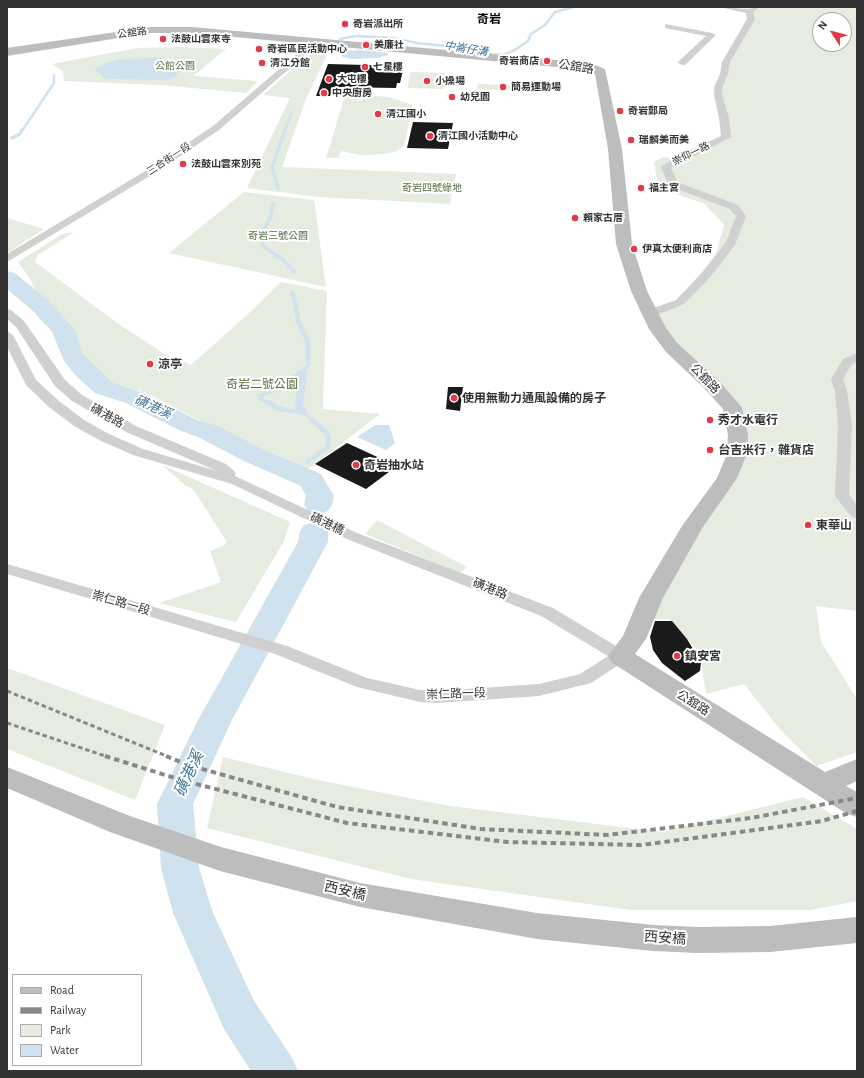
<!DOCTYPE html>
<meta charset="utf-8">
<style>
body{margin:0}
#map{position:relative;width:864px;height:1078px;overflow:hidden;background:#fff;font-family:"Alegreya Sans",sans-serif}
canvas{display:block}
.frame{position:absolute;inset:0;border:8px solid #333;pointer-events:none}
.legend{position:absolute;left:12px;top:974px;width:130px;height:92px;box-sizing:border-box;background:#fff;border:1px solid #adadad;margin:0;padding:5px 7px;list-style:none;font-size:12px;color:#333}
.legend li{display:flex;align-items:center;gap:8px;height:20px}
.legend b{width:20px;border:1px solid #adadad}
.north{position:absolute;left:812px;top:12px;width:40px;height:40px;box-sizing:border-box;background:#fff;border:1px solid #adadad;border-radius:50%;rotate:306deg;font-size:11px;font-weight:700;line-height:16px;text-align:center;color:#333}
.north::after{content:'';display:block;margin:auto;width:14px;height:18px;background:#e63946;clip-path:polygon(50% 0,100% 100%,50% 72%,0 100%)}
</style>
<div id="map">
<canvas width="864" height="1078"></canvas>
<div class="frame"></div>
<ul class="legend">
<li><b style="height:5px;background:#bdbdbd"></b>Road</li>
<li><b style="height:5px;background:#888"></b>Railway</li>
<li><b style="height:11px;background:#e6ecdf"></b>Park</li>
<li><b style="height:11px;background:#cfe2ee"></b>Water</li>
</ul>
<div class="north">N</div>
</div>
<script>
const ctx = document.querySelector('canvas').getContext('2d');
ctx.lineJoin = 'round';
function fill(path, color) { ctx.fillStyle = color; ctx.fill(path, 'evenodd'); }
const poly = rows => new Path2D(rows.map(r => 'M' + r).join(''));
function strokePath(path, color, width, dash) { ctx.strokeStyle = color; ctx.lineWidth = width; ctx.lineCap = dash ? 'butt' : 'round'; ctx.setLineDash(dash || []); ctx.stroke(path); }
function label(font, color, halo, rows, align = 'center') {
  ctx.font = font + ' "Alegreya Sans","Noto Sans TC",sans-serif'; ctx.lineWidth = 4; ctx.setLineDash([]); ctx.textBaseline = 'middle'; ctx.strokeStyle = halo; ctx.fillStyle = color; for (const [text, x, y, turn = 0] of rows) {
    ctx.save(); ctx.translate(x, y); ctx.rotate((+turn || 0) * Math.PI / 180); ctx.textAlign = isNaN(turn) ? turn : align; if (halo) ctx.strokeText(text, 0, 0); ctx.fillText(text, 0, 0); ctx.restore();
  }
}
fill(poly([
 [755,7,857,7,857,611,816,606,821,642,857,699,857,752,816,766,778,727,744,684,706,694,700,653,669,619,651,619,739,464,748,421,716,382,676,346,657,318,657,308,677,302,716,254,724,225,705,204,662,189,657,179,654,162,663,157,675,159,722,138,721,106,716,102,713,89,738,42,754,18,749,11],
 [820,20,844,20,844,44,820,44],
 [322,43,332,44,306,99,282,167,456,174,450,204,319,197,247,188,290,98,263,95],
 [182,47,226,49,193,76,258,81,246,93,162,85,64,81,63,71,52,64,137,48],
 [410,72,445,73,444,89,408,88],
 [478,84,529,86,528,91,477,89],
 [345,96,359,96,357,101,376,96,388,97,413,105,404,146,397,151,386,154,361,155,341,151,339,158,326,158],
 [244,192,314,200,326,287,169,253],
 [7,218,44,229,7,253],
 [74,232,38,255,35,262,120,325,163,353,191,365,247,315,281,282,327,291,323,409,380,414,302,474,147,393,111,383,93,368,81,355,66,330,52,324,43,314,39,297,29,277,18,262,62,234],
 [162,465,290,522,284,541,236,622,159,603,221,582,210,551,223,546,227,542,193,489,186,486],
 [377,520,467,567,460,573,365,534],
 [7,668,165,725,135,800,7,749],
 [223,757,322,781,450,806,662,832,803,797,857,829,857,901,810,910,631,910,411,879,207,828]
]), '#e6ecdf');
fill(poly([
 [362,50,388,53,388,55,377,58,351,59,343,57,341,54,343,51],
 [156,57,180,64,182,66,174,78,168,80,108,79,104,78,101,74,95,71,95,69,104,64,117,60],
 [308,365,303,405,312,420,301,414,281,412,258,400,259,394,268,391],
 [298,378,295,410,276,405,274,402,263,399,264,396,276,392],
 [375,425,389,425,395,443,386,450,357,437]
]), '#cfe2ee');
strokePath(poly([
 [340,39,356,36,393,38,417,43,474,49,487,54,503,55,515,50,528,41,531,34,545,25,555,12,574,7],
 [22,131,54,83,54,75],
 [285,131,292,112]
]), '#cfe2ee', 2.5);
strokePath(poly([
 [12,138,20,134,22,130],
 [278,188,272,167,285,130],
 [273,204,270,219,262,232,263,246,283,260,294,272],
 [292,292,293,295]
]), '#cfe2ee', 3.5);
strokePath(poly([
 [293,294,299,324,308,342,308,365],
 [307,462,327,448,329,439,327,433,312,420]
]), '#cfe2ee', 4.5);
fill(poly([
 [7,271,15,273,49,301,75,330,83,354,113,383,144,393,197,420,218,426,262,449,321,474,334,496,332,505,328,511,318,514,308,511,304,505,306,496,301,486,244,461,200,438,179,430,126,403,95,393,76,376,64,361,52,332,33,311,7,289,7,271],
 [314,522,324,525,328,531,328,542,232,720,193,804,199,868,213,913,254,1001,291,1056,298,1071,251,1071,224,1029,173,913,161,868,157,804,198,720,298,542,300,531,304,525,314,522]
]), '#cfe2ee');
fill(poly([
 [328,64,404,66,400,83,397,83,396,88,334,87,330,96,316,96],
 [413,122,453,123,448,149,407,148],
 [448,387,463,387,460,411,446,409],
 [347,443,397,466,366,489,315,464],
 [655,621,672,621,687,639,701,662,700,671,685,681,662,663,653,650,650,637]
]), '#1a1a1a');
fill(poly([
 [719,7,748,9,759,7,753,12,755,19,730,62,728,74,723,85,722,95,729,118,731,137,671,168,677,182,738,205,746,216,735,245,711,276,684,304,649,318,645,317,643,314,645,311,676,300,703,272,726,242,736,216,730,209,669,186,661,167,677,156,721,136,719,118,714,95,715,85,720,74,722,62,747,19,746,13,719,7],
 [665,24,712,33,716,35,685,65,682,65,678,63,679,61,706,36,665,28,665,24],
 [313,40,320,42,219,130,158,171,7,262,7,254,152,167,213,126,313,40],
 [7,309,11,310,24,321,65,380,82,395,136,426,226,464,234,471,236,474,235,476,357,533,553,608,626,652,628,656,626,660,591,683,539,696,438,703,420,702,357,687,275,654,7,574,7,564,287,646,367,678,420,690,438,691,539,684,580,674,608,656,541,616,347,539,232,484,133,455,99,440,74,426,49,407,26,385,7,347,7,331,13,335,36,380,59,401,84,420,109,434,143,449,217,471,126,432,72,401,55,386,16,327,7,319,7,309],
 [857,353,857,362,852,364,843,379,847,391,852,425,849,495,857,505,857,518,852,517,835,496,838,425,835,391,831,379,843,359,857,353]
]), '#d0d0d0');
fill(poly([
 [150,27,192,27,590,63,605,69,622,149,632,244,647,291,666,328,678,344,718,380,739,404,742,408,748,435,747,454,737,478,703,527,663,598,646,639,635,654,825,772,857,759,857,781,846,786,857,792,857,817,847,814,611,662,608,656,623,636,639,598,682,526,717,478,727,454,728,435,723,409,704,388,666,352,649,329,631,291,616,244,608,149,595,74,588,70,192,33,150,33,7,56,7,48,150,27],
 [7,767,130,816,221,847,360,883,537,913,653,925,698,927,770,926,857,917,857,943,770,952,698,953,653,951,537,939,360,907,220,871,110,832,7,788,7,767]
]), '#bdbdbd');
strokePath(poly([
 [7,691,169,757],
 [7,723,108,757]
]), '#888', 3, [4.5, 3]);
strokePath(poly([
 [105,756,181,780,347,823,507,842,641,845,822,821,857,811],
 [166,756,188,765,337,807,481,829,607,835,751,818,857,798]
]), '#888', 4, [5.5, 4]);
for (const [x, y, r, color] of [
 [345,24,4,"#e63946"],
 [163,39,4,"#e63946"],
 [366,45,4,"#e63946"],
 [259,49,4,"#e63946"],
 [547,61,4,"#e63946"],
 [262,63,4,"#e63946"],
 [365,67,4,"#e63946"],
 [329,79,4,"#e63946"],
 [427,81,4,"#e63946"],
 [503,87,4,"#e63946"],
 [324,93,4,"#e63946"],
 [452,97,4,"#e63946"],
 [620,111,4,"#e63946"],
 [378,114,4,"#e63946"],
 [430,136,4,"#e63946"],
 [631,140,4,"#e63946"],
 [183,164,4,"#e63946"],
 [641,188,4,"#e63946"],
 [575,218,4,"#e63946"],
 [634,249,4,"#e63946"],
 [150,364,4,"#e63946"],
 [454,398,4,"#e63946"],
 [710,420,4,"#e63946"],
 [710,450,4,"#e63946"],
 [356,465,4,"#e63946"],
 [808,525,4,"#e63946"],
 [677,656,4,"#e63946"]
]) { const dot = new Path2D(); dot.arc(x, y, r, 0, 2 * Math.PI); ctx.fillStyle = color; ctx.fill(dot); strokePath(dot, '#fff', 1.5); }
label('bold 10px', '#333', '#fff', [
 ["奇岩派出所",353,24],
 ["法鼓山雲來寺",171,39],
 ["美廉社",374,45],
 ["奇岩區民活動中心",267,49],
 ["奇岩商店",539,61,"right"],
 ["清江分館",270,63],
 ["七星樓",373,67],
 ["大屯樓",337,79],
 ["小操場",435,81],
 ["簡易運動場",511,87],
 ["中央廚房",332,93],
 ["幼兒園",460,97],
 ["奇岩郵局",628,111],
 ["清江國小",386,114],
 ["清江國小活動中心",438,136],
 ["瑞麟美而美",639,140],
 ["法鼓山雲來別苑",191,164],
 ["福主宮",649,188],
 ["賴家古厝",583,218],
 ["伊真太便利商店",642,249]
], 'left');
label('10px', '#333', '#fff', [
 ["公舘路",132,33,-7],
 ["崇仰一路",691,154,-26],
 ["三合街一段",169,159,-33]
]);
label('10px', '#56703f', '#fff', [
 ["公館公園",175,66],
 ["奇岩四號綠地",432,188],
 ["奇岩三號公園",278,236]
]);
label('italic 11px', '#3f7597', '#fff', [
 ["中崙仔溝",466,49,9]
]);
label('bold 12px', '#000', '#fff', [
 ["奇岩",489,19]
]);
label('12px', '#333', '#fff', [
 ["公舘路",576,67,9],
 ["公舘路",705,379,46],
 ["磺港路",107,416,29],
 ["磺港橋",327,524,25],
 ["磺港路",490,589,22],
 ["崇仁路一段",121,603,16],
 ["崇仁路一段",456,694,-2],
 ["公舘路",693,703,32]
]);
label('bold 12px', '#333', '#fff', [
 ["涼亭",158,364],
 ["使用無動力通風設備的房子",462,398],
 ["秀才水電行",718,420],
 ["台吉米行，雜貨店",718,450],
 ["奇岩抽水站",364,465],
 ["東華山",816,525],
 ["鎮安宮",685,656]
], 'left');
label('12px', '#56703f', '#fff', [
 ["奇岩二號公園",262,384]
]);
label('italic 13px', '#3f7597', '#fff', [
 ["磺港溪",153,407,24]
]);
label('14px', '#333', '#fff', [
 ["西安橋",345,891,13],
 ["西安橋",665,938,4]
]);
label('italic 16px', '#3f7597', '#fff', [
 ["磺港溪",189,774,-65]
]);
</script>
